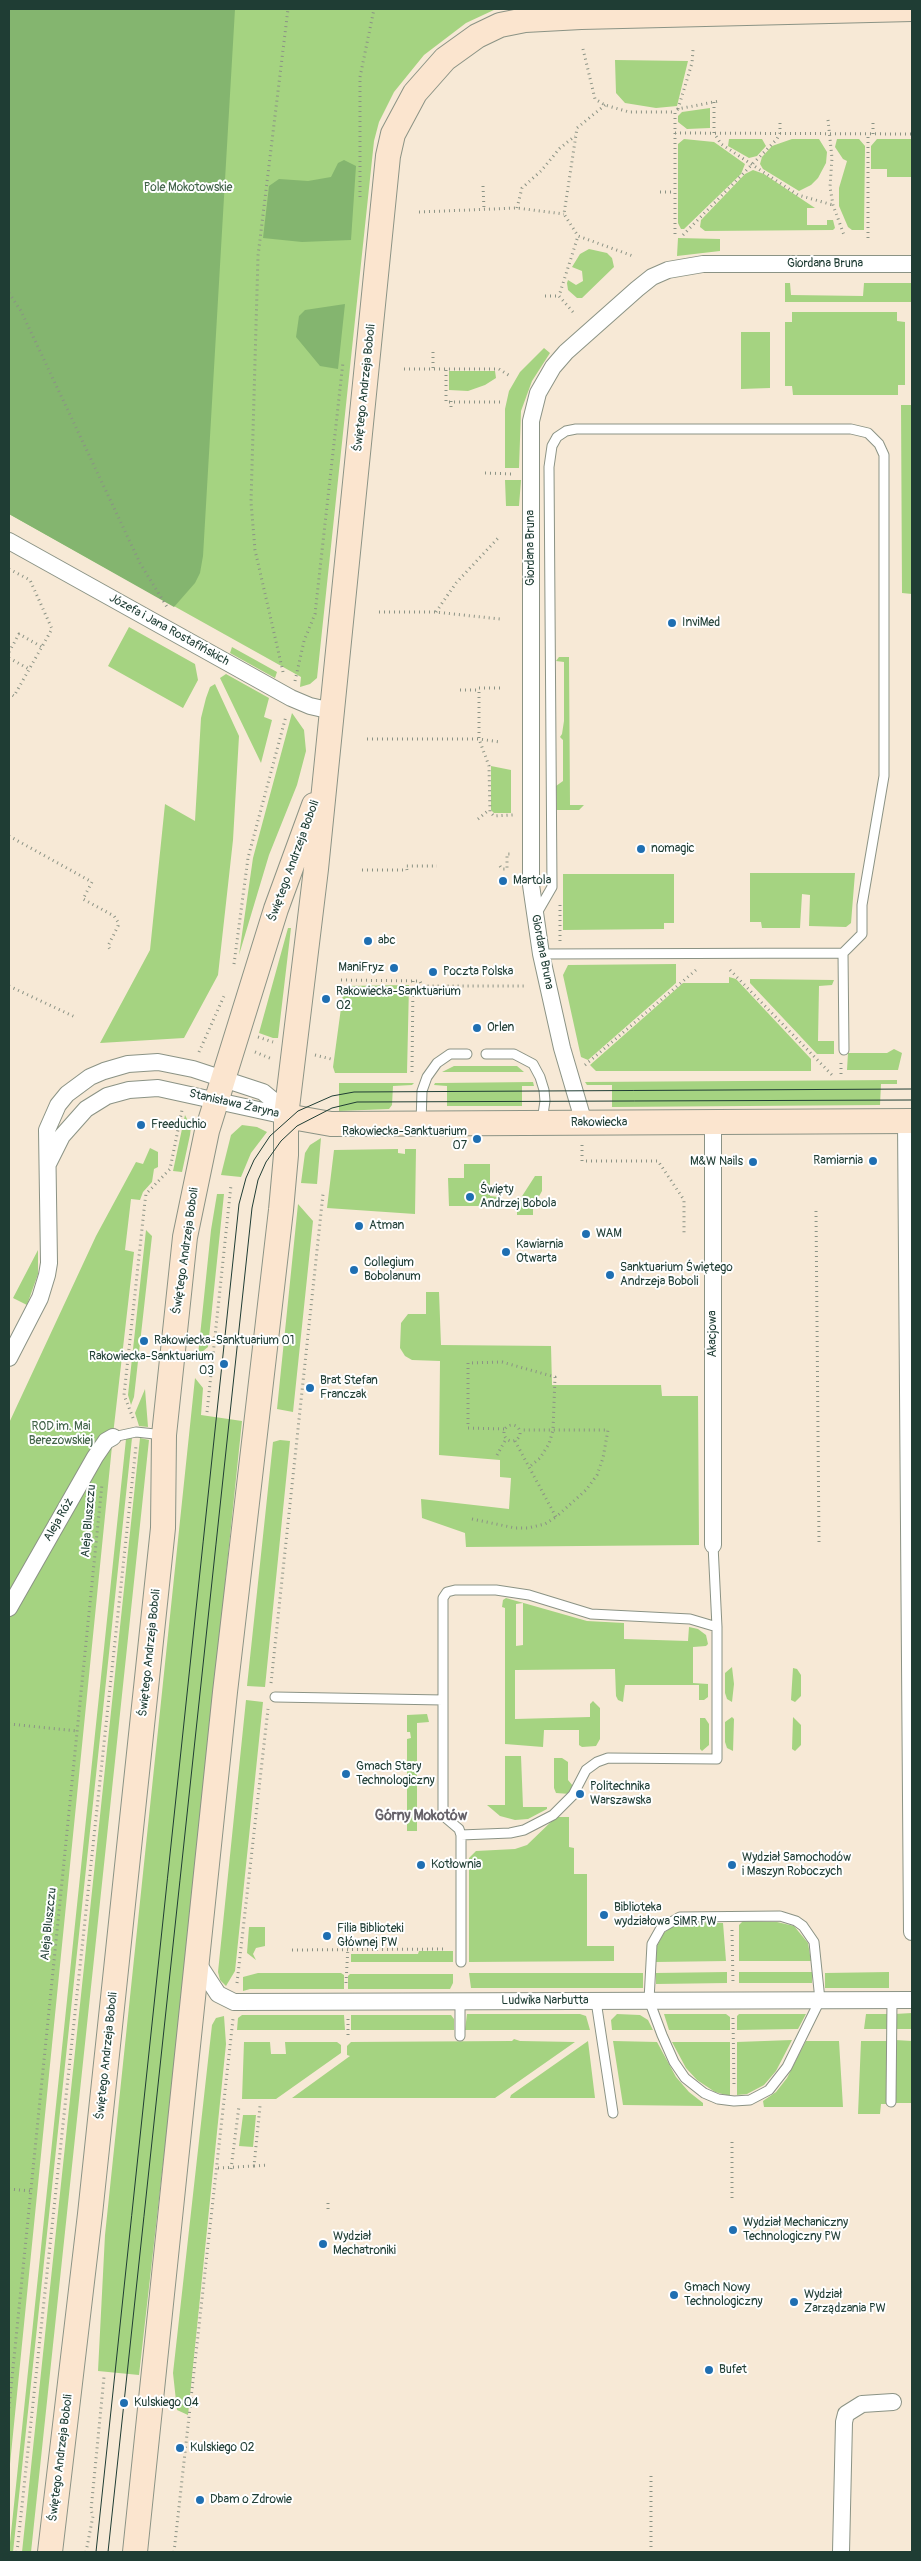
<!DOCTYPE html>
<meta charset="utf-8">
<style>
body{margin:0}
#map{position:relative;width:921px;height:2561px;overflow:hidden;background:#f7e9d6;font-family:Pangolin,sans-serif}
canvas{display:block}
.frame{position:absolute;inset:0;border:10px solid #1f3d34;pointer-events:none}
</style>
<div id="map">
<canvas width="921" height="2561"></canvas>
<div class="frame"></div>
</div>
<script>
const ctx = document.querySelector('canvas').getContext('2d');
ctx.lineJoin = 'round';
function fill(path, color) { ctx.fillStyle = color; ctx.fill(path, 'evenodd'); }
const poly = rows => new Path2D(rows.map(r => 'M' + r).join(''));
function strokePath(path, color, width, dash) { ctx.strokeStyle = color; ctx.lineWidth = width; ctx.lineCap = dash ? 'butt' : 'round'; ctx.setLineDash(dash || []); ctx.stroke(path); }
function label(font, color, halo, rows, align = 'center') {
  ctx.font = font + ' Pangolin,sans-serif'; ctx.lineWidth = 4; ctx.setLineDash([]); ctx.textBaseline = 'middle'; ctx.strokeStyle = halo; ctx.fillStyle = color; for (const [text, x, y, turn = 0] of rows) {
    ctx.save(); ctx.translate(x, y); ctx.rotate((+turn || 0) * Math.PI / 180); ctx.textAlign = isNaN(turn) ? turn : align; if (halo) ctx.strokeText(text, 0, 0); ctx.fillText(text, 0, 0); ctx.restore();
  }
}
fill(poly([
 [9,9,496,9,466,23,424,55,394,92,379,122,374,141,317,678,310,684,300,687,301,677,9,514],
 [615,60,688,61,677,106,656,108,625,103,616,93],
 [710,108,710,128,687,129,678,122,678,116,682,112],
 [684,139,714,142,745,164,741,174,684,229,681,229,678,223,678,144],
 [729,139,762,139,766,146,757,156,749,158,728,146],
 [792,139,819,139,827,152,826,163,818,178,811,185,799,191,763,169,760,164,762,157,772,146],
 [837,139,859,139,865,146,864,230,852,230,848,227,839,206,839,188,847,161,843,159,835,147],
 [877,139,912,139,912,177,887,177,887,169,871,169,871,146],
 [753,170,764,174,815,208,807,208,807,225,827,225,827,220,833,220,835,228,833,230,705,231,700,227,701,220,745,174],
 [678,238,720,239,720,251,677,256],
 [589,249,607,253,612,258,614,267,582,298,577,298,568,290,567,283,568,280,576,285,583,281,582,271,572,267,580,254],
 [785,283,790,283,791,295,863,296,864,283,912,283,912,302,785,302],
 [792,312,897,312,897,321,905,322,905,385,898,385,898,395,793,395,792,386,785,386,785,322,792,322],
 [741,332,770,332,770,388,741,389],
 [544,348,550,353,532,381,521,411,519,468,505,468,505,409,509,391,520,372],
 [449,371,495,371,496,378,485,385,468,391,449,390],
 [901,405,912,405,912,594,902,593],
 [505,480,521,480,519,506,506,506],
 [129,627,195,664,198,680,183,708,108,666],
 [232,647,277,672,275,678,230,653],
 [559,657,569,657,570,805,584,805,579,810,557,810,556,786,563,781,563,740,560,737,562,734,564,721,564,662,556,661],
 [226,674,269,698,264,717,272,720,261,763,220,678],
 [215,684,239,736,233,840,218,975,184,1038,100,1043,150,950,165,804,195,821,201,718,206,698,210,687],
 [292,713,304,730,306,751,297,785,269,855,239,955,253,858],
 [491,766,511,770,511,813,494,813,491,810],
 [750,873,855,873,851,923,846,927,809,926,810,895,802,894,800,928,762,928,761,922,750,922],
 [563,874,674,874,674,923,664,923,664,929,563,930],
 [288,928,291,928,278,1038,273,1038,259,1033],
 [676,964,676,983,588,1060,581,1057,563,975,568,965],
 [729,977,736,979,811,1059,811,1071,596,1071,590,1065,683,983,729,983],
 [750,979,834,980,832,985,819,986,818,1041,834,1041,834,1054,817,1054,750,983],
 [409,985,407,1073,335,1073,333,1067,344,986],
 [894,1049,902,1053,898,1070,847,1070,848,1053,887,1053],
 [454,1066,517,1066,524,1072,442,1072],
 [897,1080,897,1084,881,1084,880,1105,612,1107,612,1085,587,1085,585,1082],
 [533,1082,534,1086,522,1086,522,1106,447,1106,447,1086,434,1085,435,1083,440,1083],
 [339,1083,414,1083,412,1085,393,1086,392,1105,389,1109,339,1111],
 [185,1115,191,1127,190,1135,182,1172,173,1171],
 [242,1125,257,1127,267,1132,251,1153,241,1177,221,1175,231,1135],
 [321,1138,317,1184,301,1183,305,1153,310,1145],
 [150,1148,158,1152,158,1167,154,1169,152,1182,143,1192,140,1200,131,1199,125,1250,134,1252,114,1426,9,2474,9,1423,96,1236,136,1162,143,1164],
 [398,1149,398,1153,405,1154,405,1149,416,1149,415,1214,327,1208,334,1150],
 [464,1164,490,1164,490,1196,499,1197,496,1203,490,1206,449,1206,448,1178,464,1178],
 [535,1176,542,1176,542,1191,533,1207,533,1215,517,1215,517,1204],
 [217,1194,224,1194,208,1347,198,1355,211,1230],
 [298,1204,313,1221,293,1412,277,1409],
 [146,1230,152,1236,134,1397,131,1405,128,1395],
 [38,1250,38,1274,27,1305,13,1298],
 [426,1292,439,1292,441,1345,551,1346,552,1385,661,1385,662,1396,698,1396,699,1545,466,1547,465,1533,422,1518,421,1499,509,1509,511,1478,500,1477,500,1460,439,1455,440,1361,412,1360,405,1356,400,1348,401,1323,408,1314,426,1314],
 [195,1378,203,1388,201,1415,242,1421,182,1997,139,2375,98,2371,105,2235],
 [145,1389,148,1427,139,1426,135,1413],
 [132,1438,13,2552,9,2552,126,1439],
 [140,1438,149,1440,110,1808,31,2552,22,2552],
 [280,1440,290,1441,265,1687,247,1686,273,1442],
 [506,1598,587,1621,624,1623,624,1639,688,1641,689,1627,698,1629,706,1635,708,1644,706,1646,693,1647,693,1683,708,1684,708,1697,704,1700,699,1700,699,1685,625,1685,623,1702,618,1700,616,1696,615,1669,515,1670,515,1719,590,1717,590,1704,593,1701,600,1708,600,1739,596,1746,582,1747,579,1745,579,1730,544,1730,543,1747,505,1744,505,1608,502,1607,503,1600],
 [523,1603,523,1645,516,1646,516,1604],
 [732,1667,734,1684,732,1702,727,1699,725,1693,725,1673],
 [793,1668,797,1669,801,1675,801,1696,795,1702,791,1700],
 [246,1700,263,1702,235,1971,226,1986,220,1980,218,1972],
 [427,1714,429,1722,417,1723,417,1831,407,1831,407,1739,411,1738,410,1732,407,1732,407,1715],
 [732,1717,734,1719,733,1751,727,1748,725,1742,725,1722],
 [793,1717,801,1725,801,1745,795,1751,792,1749],
 [700,1718,705,1718,709,1724,709,1745,702,1751,700,1749],
 [505,1756,521,1756,523,1807,547,1807,547,1809,528,1819,515,1820,500,1816,487,1805,505,1805],
 [554,1758,562,1758,568,1762,568,1780,573,1786,570,1794,556,1793,554,1788],
 [556,1817,569,1817,569,1847,574,1848,574,1874,587,1874,587,1946,614,1946,614,1961,469,1962,469,1858,476,1851,515,1849,527,1845],
 [743,1921,777,1922,794,1926,808,1943,811,1961,739,1961,739,1925],
 [686,1922,723,1923,726,1961,656,1962,657,1946,664,1933,674,1925],
 [249,1927,265,1927,265,1946,256,1948,253,1954,256,1960,247,1953],
 [419,1951,453,1951,453,1962,351,1962,351,1954,418,1954],
 [727,1972,727,1983,656,1984,656,1973],
 [739,1972,812,1972,812,1983,739,1983],
 [889,1972,889,1988,825,1988,825,1973],
 [258,1973,341,1973,344,1975,344,1989,250,1989,243,1991,243,1977],
 [469,1973,643,1973,643,1988,471,1988],
 [350,1974,453,1974,453,1983,450,1989,348,1989,348,1976],
 [912,2013,912,2029,895,2029,895,2014],
 [467,2014,580,2014,586,2016,590,2030,465,2030],
 [617,2014,640,2015,648,2020,653,2030,612,2030,611,2020],
 [664,2014,726,2014,730,2017,730,2030,669,2030],
 [739,2014,806,2014,798,2029,737,2030,737,2016],
 [866,2014,887,2014,887,2029,864,2029],
 [242,2015,344,2015,345,2030,237,2030,238,2018],
 [351,2015,451,2015,454,2019,454,2030,351,2030],
 [224,2016,226,2044,188,2415,177,2410,173,2373,212,2025,216,2018],
 [514,2039,520,2041,575,2042,495,2098,292,2098,350,2056,347,2055,347,2046,351,2042,512,2041],
 [792,2040,776,2071,764,2085,747,2094,737,2095,737,2042],
 [895,2040,912,2041,912,2103,895,2103],
 [588,2041,595,2098,510,2098,511,2095],
 [613,2041,657,2042,676,2077,689,2092,703,2103,703,2106,623,2105],
 [806,2041,839,2041,843,2107,764,2107,763,2101,776,2092,787,2078],
 [861,2041,887,2041,887,2104,881,2104,880,2114,858,2114],
 [244,2042,270,2042,271,2054,286,2054,285,2042,337,2042,341,2045,341,2053,276,2099,242,2099],
 [672,2042,730,2042,730,2096,715,2092,697,2080,686,2068],
 [243,2115,256,2115,253,2147,239,2146]
]), '#a5d381');
fill(poly([
 [9,9,235,9,203,556,200,573,195,583,174,607,9,514],
 [344,160,356,166,351,240,302,242,263,238,269,186,279,179,308,181,331,177,338,163],
 [345,304,338,369,320,366,296,337,299,316,305,310]
]), '#84b56f');
const lane = poly([
 [537,913,552,887,549,467,552,446,557,437,566,431,576,429,851,429,868,433,879,444,884,455,884,776,862,905,862,934,843,953,541,954],
 [843,953,844,1050],
 [486,1054,514,1054,533,1064,540,1077,544,1090,545,1101,542,1121],
 [421,1123,422,1091,427,1077,437,1063,450,1054,467,1054],
 [113,1437,136,1432,164,1435],
 [713,1545,717,1627,717,1759,608,1758,597,1762,586,1770,573,1795,553,1815,524,1830,510,1833,461,1835,459,1829,446,1818,443,1811,443,1598,447,1592,455,1590,496,1590,529,1595,591,1614,690,1619,717,1627],
 [275,1697,443,1700],
 [780,1916,796,1921,803,1926,814,1942,820,2000,787,2067,769,2090,750,2100,734,2101,718,2099,704,2093,685,2078,674,2062,662,2035,649,2000,652,1944,661,1928,680,1917,780,1916],
 [461,1962,461,1835],
 [596,2001,613,2113],
 [460,2036,460,2001],
 [891,2102,892,2000]
]);
const street = poly([
 [9,541,291,698,310,706,332,711],
 [906,1121,912,1932],
 [584,1123,562,1048,541,954,531,885,531,421,538,393,553,367,566,352,637,289,652,277,668,270,703,264,912,264],
 [713,1123,713,1545],
 [48,1164,62,1136,86,1109,107,1096,129,1090,158,1088,286,1116],
 [9,1358,40,1298,47,1275,49,1263,47,1130,58,1105,67,1094,90,1077,104,1071,128,1064,158,1062,193,1069,263,1092,280,1106,286,1116],
 [9,1608,95,1457,106,1441,113,1437],
 [197,1962,218,1994,234,2002,912,2000],
 [841,2552,844,2422,846,2414,862,2404,893,2402]
]);
const secondary = poly([
 [286,1116,331,1124,912,1121],
 [50,2552,90,2214,163,1528,164,1435,185,1237,207,1131,276,909,314,805],
 [135,2552,225,1692,281,1210,286,1155,286,1116,316,869,388,156,393,134,415,93,445,59,477,36,500,25,525,20,581,17,912,9]
]);
strokePath(lane, '#8b9385', 11);
strokePath(street, '#8b9385', 18);
strokePath(secondary, '#8b9385', 26);
strokePath(poly([
 [583,49,595,99,605,105,629,112,675,112],
 [714,102,714,133,721,144,798,195,833,205],
 [605,105,577,128,564,214,578,236,633,256],
 [678,109,692,63,693,50],
 [828,120,832,158,830,187,833,205,844,235],
 [675,133,912,134],
 [873,134,873,121],
 [483,186,484,209],
 [660,192,675,192],
 [360,197,360,77,374,9],
 [517,208,522,188,541,171,560,148,575,136],
 [419,212,517,208,564,214],
 [675,234,675,112,678,109,719,101],
 [683,235,777,139,780,133,780,120],
 [868,238,868,133],
 [9,293,21,311,140,563,167,607],
 [545,296,559,296],
 [573,312,559,296,578,236],
 [433,352,433,369],
 [404,369,499,369,510,376],
 [446,370,446,402,501,402],
 [451,407,451,401],
 [485,473,512,474],
 [9,569,30,580,52,629,14,696,9,693],
 [379,612,435,612,500,619],
 [436,612,456,583,500,536],
 [9,652,19,634,42,647],
 [9,658,29,669],
 [283,672,255,550,251,502,258,256,288,9],
 [295,681,304,641,315,614,343,362],
 [500,688,479,688,479,739,489,766,490,812,494,816,513,815],
 [460,690,479,690],
 [367,739,479,739,500,742],
 [478,819,489,810],
 [9,836,92,882,83,899,114,916,118,922,118,926,108,946,111,951],
 [500,866,502,869,507,869,507,854,513,854],
 [362,870,407,870,406,866,437,866],
 [560,905,560,941],
 [234,964,248,858,286,716],
 [730,970,832,1075],
 [341,980,420,981,422,986,527,986],
 [9,986,75,1017],
 [258,1037,273,1042],
 [199,1052,224,996],
 [255,1052,272,1059],
 [315,1055,331,1059],
 [841,1063,841,1075],
 [585,1065,696,970],
 [412,1072,413,981],
 [582,1145,582,1161,658,1161,684,1200,684,1235],
 [816,1211,819,1543],
 [207,1412,231,1185],
 [133,1418,124,1395,145,1201,146,1194,170,1169,182,1110],
 '504 1433a8 8 0 1 1 16 0a8 8 0 1 1-16 0Z',
 [504,1429,468,1428,468,1363,502,1362,555,1377,553,1430,549,1444,540,1458,528,1468],
 [515,1441,556,1517,586,1490,597,1475,603,1458,608,1430,520,1430],
 [497,1455,506,1439],
 [472,1519,515,1528,528,1528,545,1524,556,1517],
 [271,1683,323,1194],
 [9,1724,78,1731],
 [732,1930,733,1984],
 [292,1950,447,1949],
 [237,1983,268,1709],
 [346,1983,348,1946],
 [733,2018,734,2087],
 [348,2019,348,2036],
 [732,2142,732,2200],
 [254,2166,268,2165],
 [218,2168,254,2166,260,2106],
 [231,2169,239,2106],
 [9,2189,31,2191],
 [328,2209,328,2202],
 [9,2408,102,1484],
 [17,2552,136,1446],
 [86,2552,93,2516,91,2510,104,2377],
 [174,2552,233,2019],
 [651,2552,651,2476]
]), '#8b9385', 3, [1, 4]);
strokePath(lane, '#fff', 9);
strokePath(street, '#fff', 16);
strokePath(secondary, '#fbe5cf', 24);
strokePath(poly([
 [96,2552,239,1204,246,1178,254,1160,270,1136,298,1111,332,1096,354,1092,912,1089],
 [108,2552,252,1208,258,1180,266,1162,281,1141,297,1126,332,1108,357,1102,912,1100]
]), '#1f3d34', 1);
for (const [x, y, r, color] of [
 [672,623,5,"#1f6fb2"],
 [641,849,5,"#1f6fb2"],
 [503,881,5,"#1f6fb2"],
 [368,941,5,"#1f6fb2"],
 [394,968,5,"#1f6fb2"],
 [433,972,5,"#1f6fb2"],
 [326,999,5,"#1f6fb2"],
 [477,1028,5,"#1f6fb2"],
 [141,1125,5,"#1f6fb2"],
 [477,1139,5,"#1f6fb2"],
 [873,1161,5,"#1f6fb2"],
 [753,1162,5,"#1f6fb2"],
 [470,1197,5,"#1f6fb2"],
 [359,1226,5,"#1f6fb2"],
 [586,1234,5,"#1f6fb2"],
 [506,1252,5,"#1f6fb2"],
 [354,1270,5,"#1f6fb2"],
 [610,1275,5,"#1f6fb2"],
 [144,1341,5,"#1f6fb2"],
 [224,1364,5,"#1f6fb2"],
 [310,1388,5,"#1f6fb2"],
 [346,1774,5,"#1f6fb2"],
 [580,1794,5,"#1f6fb2"],
 [421,1865,5,"#1f6fb2"],
 [732,1865,5,"#1f6fb2"],
 [604,1915,5,"#1f6fb2"],
 [327,1936,5,"#1f6fb2"],
 [733,2230,5,"#1f6fb2"],
 [323,2244,5,"#1f6fb2"],
 [674,2295,5,"#1f6fb2"],
 [794,2302,5,"#1f6fb2"],
 [709,2370,5,"#1f6fb2"],
 [124,2403,5,"#1f6fb2"],
 [180,2448,5,"#1f6fb2"],
 [200,2500,5,"#1f6fb2"]
]) { const dot = new Path2D(); dot.arc(x, y, r, 0, 2 * Math.PI); ctx.fillStyle = color; ctx.fill(dot); strokePath(dot, '#fff', 2); }
label('12px', '#406247', '#fff', [
 ["Pole Mokotowskie",188,188],
 ["ROD im. Mai",61,1427],
 ["Berezowskiej",61,1441]
]);
label('12px', '#1f3d34', '#fff', [
 ["Giordana Bruna",825,264],
 ["Świętego Andrzeja Boboli",365,388,-84],
 ["Giordana Bruna",531,548,-90],
 ["Józefa i Jana Rostafińskich",169,630,29],
 ["Świętego Andrzeja Boboli",294,861,-70],
 ["Giordana Bruna",542,952,79],
 ["Stanisława Żaryna",234,1104,13],
 ["Rakowiecka",599,1123],
 ["Świętego Andrzeja Boboli",186,1251,-82],
 ["Akacjowa",713,1334,-90],
 ["Aleja Róż",59,1520,-60],
 ["Aleja Bluszczu",89,1521,-85],
 ["Świętego Andrzeja Boboli",150,1653,-84],
 ["Aleja Bluszczu",49,1924,-84],
 ["Ludwika Narbutta",545,2001],
 ["Świętego Andrzeja Boboli",107,2056,-84],
 ["Świętego Andrzeja Boboli",61,2458,-83]
]);
label('12px', '#1f3d34', '#fff', [
 ["InviMed",682,623],
 ["nomagic",651,849],
 ["Martola",513,881],
 ["abc",378,941],
 ["ManiFryz",384,968,"right"],
 ["Poczta Polska",443,972],
 ["Rakowiecka-Sanktuarium",336,992],
 ["02",336,1006],
 ["Orlen",487,1028],
 ["Freeduchio",151,1125],
 ["Rakowiecka-Sanktuarium",467,1132,"right"],
 ["07",467,1146,"right"],
 ["Ramiarnia",863,1161,"right"],
 ["M&W Nails",743,1162,"right"],
 ["Święty",480,1190],
 ["Andrzej Bobola",480,1204],
 ["Atman",369,1226],
 ["WAM",596,1234],
 ["Kawiarnia",516,1245],
 ["Otwarta",516,1259],
 ["Collegium",364,1263],
 ["Bobolanum",364,1277],
 ["Sanktuarium Świętego",620,1268],
 ["Andrzeja Boboli",620,1282],
 ["Rakowiecka-Sanktuarium 01",154,1341],
 ["Rakowiecka-Sanktuarium",214,1357,"right"],
 ["03",214,1371,"right"],
 ["Brat Stefan",320,1381],
 ["Franczak",320,1395],
 ["Gmach Stary",356,1767],
 ["Technologiczny",356,1781],
 ["Politechnika",590,1787],
 ["Warszawska",590,1801],
 ["Wydział Samochodów",742,1858],
 ["i Maszyn Roboczych",742,1872],
 ["Kotłownia",431,1865],
 ["Biblioteka",614,1908],
 ["wydziałowa SiMR PW",614,1922],
 ["Filia Biblioteki",337,1929],
 ["Głównej PW",337,1943],
 ["Wydział Mechaniczny",743,2223],
 ["Technologiczny PW",743,2237],
 ["Wydział",333,2237],
 ["Mechatroniki",333,2251],
 ["Gmach Nowy",684,2288],
 ["Technologiczny",684,2302],
 ["Wydział",804,2295],
 ["Zarządzania PW",804,2309],
 ["Bufet",719,2370],
 ["Kulskiego 04",134,2403],
 ["Kulskiego 02",190,2448],
 ["Dbam o Zdrowie",210,2500]
], 'left');
label('bold 14px', '#656169', '#fff', [
 ["Górny Mokotów",421,1816]
]);
</script>
